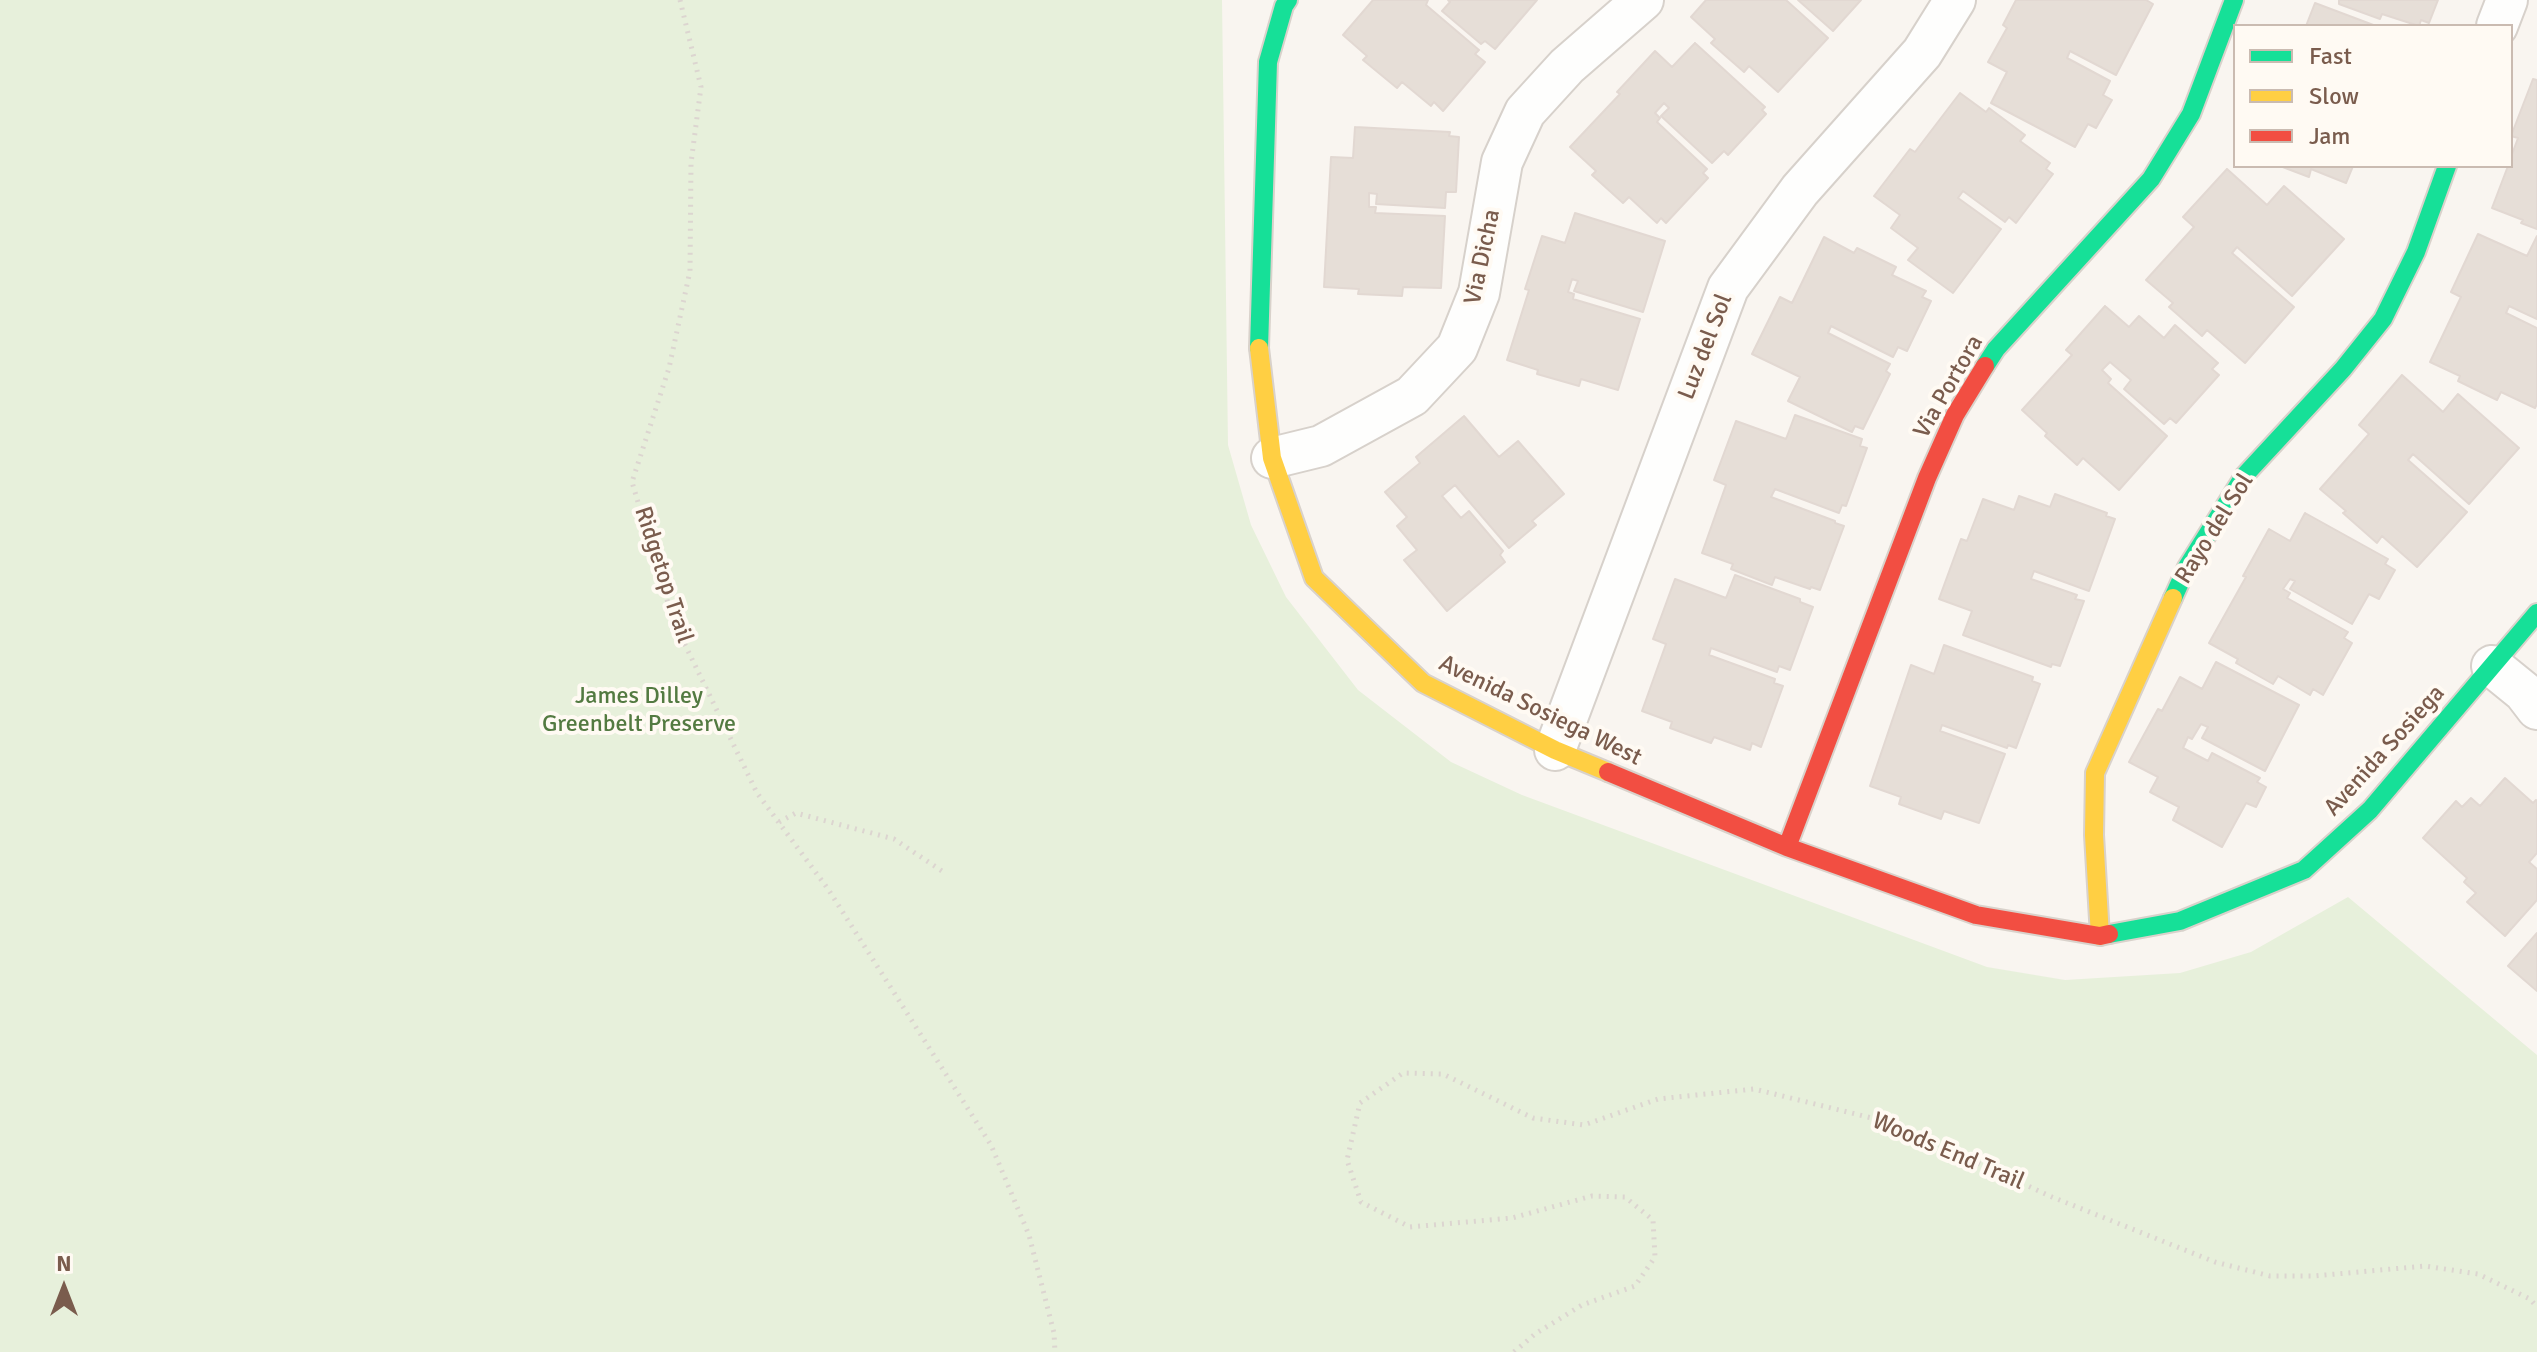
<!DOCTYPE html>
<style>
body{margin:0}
#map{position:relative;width:2537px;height:1352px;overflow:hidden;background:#f9f5f0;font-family:Signika,sans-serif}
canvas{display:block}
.legend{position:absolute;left:2233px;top:24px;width:280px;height:144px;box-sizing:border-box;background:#fffaf3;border:2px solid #cabbb1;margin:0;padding:10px 14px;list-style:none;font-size:24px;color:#7a5c4d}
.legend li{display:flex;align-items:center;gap:16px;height:40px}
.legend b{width:40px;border:2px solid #cabbb1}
.north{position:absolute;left:24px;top:1248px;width:80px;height:80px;-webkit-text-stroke:6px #fffaf3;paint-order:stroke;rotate:0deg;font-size:22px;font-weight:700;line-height:32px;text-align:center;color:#7a5c4d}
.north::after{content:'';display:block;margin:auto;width:28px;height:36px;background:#7a5c4d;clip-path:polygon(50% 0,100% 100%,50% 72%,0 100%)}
</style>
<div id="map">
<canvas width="2537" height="1352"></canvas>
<ul class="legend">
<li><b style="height:10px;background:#16e098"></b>Fast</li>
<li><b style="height:10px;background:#ffcf43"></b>Slow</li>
<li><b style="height:10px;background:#f24e42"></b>Jam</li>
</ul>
<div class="north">N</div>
</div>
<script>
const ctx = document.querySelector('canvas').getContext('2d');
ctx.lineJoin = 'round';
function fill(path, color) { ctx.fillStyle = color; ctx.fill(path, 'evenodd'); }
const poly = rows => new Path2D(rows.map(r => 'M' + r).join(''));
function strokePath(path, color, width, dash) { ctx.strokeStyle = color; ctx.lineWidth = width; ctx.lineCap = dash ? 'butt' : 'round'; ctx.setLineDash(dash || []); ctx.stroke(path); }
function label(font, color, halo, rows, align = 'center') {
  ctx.font = font + ' Signika,sans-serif'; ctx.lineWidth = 8; ctx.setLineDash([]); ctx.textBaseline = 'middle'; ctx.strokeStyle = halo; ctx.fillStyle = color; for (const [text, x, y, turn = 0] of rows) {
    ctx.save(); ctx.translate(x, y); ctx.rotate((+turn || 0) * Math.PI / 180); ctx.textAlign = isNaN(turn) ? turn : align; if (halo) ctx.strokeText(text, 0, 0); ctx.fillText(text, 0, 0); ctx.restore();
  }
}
fill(poly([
 [0,0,1222,0,1228,445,1251,525,1286,597,1358,690,1451,762,1522,795,1987,967,2065,980,2180,973,2251,952,2348,897,2537,1055,2537,1352,0,1352]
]), '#e7f0db');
const building = poly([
 [1373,0,1428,0,1426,5,1479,50,1475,54,1485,62,1443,111,1434,102,1431,106,1402,82,1397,88,1363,60,1367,56,1343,35,1373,0],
 [1448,0,1537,0,1495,49,1485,41,1481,44,1442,11,1450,2,1448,0],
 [1706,0,1786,0,1828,38,1778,92,1749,66,1744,72,1711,43,1715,39,1691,17,1706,0],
 [1798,0,1861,0,1833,31,1798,0],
 [2016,0,2146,0,2153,4,2116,75,2070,51,2067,58,2110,81,2103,95,2112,100,2096,128,2088,124,2075,147,1991,103,2007,72,1988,62,2007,28,2003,25,2016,0],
 [2339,0,2438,0,2429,23,2421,20,2419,26,2382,14,2380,19,2339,4,2339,0],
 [2315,3,2376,26,2306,26,2315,3],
 [1695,43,1765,107,1762,110,1766,114,1728,155,1724,151,1712,163,1661,116,1669,108,1664,103,1655,113,1660,118,1657,122,1707,169,1703,173,1708,178,1666,223,1661,218,1657,223,1629,197,1623,203,1592,175,1596,171,1570,147,1620,94,1617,92,1655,51,1672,67,1695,43],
 [2533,79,2537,80,2537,229,2521,223,2523,220,2492,208,2508,166,2511,166,2511,157,2518,138,2511,136,2533,79],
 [1960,93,1986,112,1989,108,2025,135,2020,141,2050,163,2046,169,2053,174,2016,223,2009,217,2005,222,1963,191,1958,198,2001,229,1953,293,1908,260,1918,248,1891,228,1900,215,1874,196,1910,149,1915,152,1960,93],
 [1355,127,1450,132,1449,136,1459,137,1456,192,1446,192,1445,208,1376,204,1377,194,1369,193,1369,207,1376,207,1375,213,1445,216,1441,288,1403,287,1402,296,1358,294,1359,289,1324,287,1331,157,1353,158,1355,127],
 [2280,166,2353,166,2346,183,2311,169,2309,177,2280,166],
 [2227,169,2267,205,2284,186,2344,239,2292,296,2237,247,2232,253,2294,307,2245,363,2207,330,2202,336,2169,307,2173,303,2146,280,2194,227,2183,217,2227,169],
 [1575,213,1665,241,1643,312,1574,291,1578,281,1572,279,1568,292,1574,294,1573,299,1640,319,1618,390,1581,379,1579,386,1537,374,1538,370,1507,360,1529,290,1525,289,1542,236,1565,243,1575,213],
 [2478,234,2527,256,2537,236,2537,319,2509,306,2506,313,2537,328,2537,404,2535,408,2501,392,2497,400,2458,381,2460,376,2430,362,2461,297,2451,292,2478,234],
 [1824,237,1854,253,1857,248,1896,267,1892,275,1926,291,1922,297,1931,301,1907,351,1898,347,1893,357,1831,326,1828,333,1890,364,1886,371,1890,374,1863,429,1855,426,1852,432,1788,401,1800,377,1752,354,1780,297,1792,303,1824,237],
 [2105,306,2129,327,2139,316,2164,338,2175,325,2218,363,2212,369,2219,375,2176,423,2170,418,2164,424,2124,389,2131,380,2110,362,2102,370,2111,379,2108,383,2167,436,2119,490,2083,458,2077,465,2045,436,2047,433,2022,410,2072,355,2066,350,2105,306],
 [2402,375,2443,412,2458,394,2519,448,2469,504,2413,454,2408,460,2467,512,2417,567,2382,536,2377,543,2343,513,2346,511,2320,489,2369,434,2359,425,2402,375],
 [1795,415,1862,439,1860,446,1867,448,1846,506,1842,505,1839,513,1775,489,1771,497,1835,521,1835,523,1844,526,1820,590,1811,587,1810,589,1775,577,1772,585,1731,569,1733,564,1702,553,1726,485,1714,480,1736,421,1786,439,1795,415],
 [1464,416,1499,457,1518,441,1564,494,1532,521,1536,525,1509,548,1455,485,1442,496,1461,518,1469,511,1503,551,1500,555,1505,562,1447,611,1404,560,1417,550,1397,526,1407,517,1385,492,1420,463,1416,457,1464,416],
 [2055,494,2107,513,2106,516,2115,519,2089,591,2034,571,2031,579,2077,595,2075,599,2084,601,2060,666,2052,664,2051,667,1963,635,1972,611,1939,599,1961,539,1967,541,1983,499,2014,510,2019,496,2050,507,2055,494],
 [2305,513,2388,559,2385,564,2395,570,2379,599,2369,594,2352,624,2290,589,2295,581,2290,579,2283,589,2290,593,2287,598,2348,632,2344,638,2352,643,2323,695,2313,689,2310,695,2278,676,2273,684,2236,663,2238,659,2209,643,2246,577,2243,576,2269,529,2290,541,2305,513],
 [1735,575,1800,599,1800,602,1813,607,1790,670,1779,666,1777,672,1711,648,1709,655,1775,679,1774,683,1783,686,1761,747,1752,743,1750,750,1714,737,1711,743,1670,728,1672,722,1642,711,1666,644,1653,639,1675,579,1726,598,1735,575],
 [1944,645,2033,677,2032,681,2040,684,2016,748,2008,745,2007,748,1942,725,1940,731,2005,754,1979,823,1944,811,1941,819,1899,804,1901,797,1870,786,1911,665,1934,674,1944,645],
 [2216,662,2299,705,2265,771,2202,738,2208,727,2201,724,2192,739,2188,737,2183,748,2208,761,2212,753,2260,778,2257,782,2266,787,2256,807,2246,803,2222,847,2173,820,2179,807,2150,792,2158,777,2129,762,2158,709,2162,711,2180,677,2202,689,2216,662],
 [2505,778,2533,803,2536,800,2537,801,2537,853,2529,862,2537,869,2537,900,2505,936,2467,902,2476,893,2464,882,2467,878,2423,838,2456,801,2462,807,2471,798,2480,806,2505,778],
 [2537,933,2537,991,2508,966,2537,933]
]);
fill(building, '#e6ded7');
strokePath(building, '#e2d8d2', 2);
const street = poly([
 [2497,26,2507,0],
 [1272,458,1321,446,1412,396,1457,348,1479,293,1502,162,1525,112,1567,66,1643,0],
 [2492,666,2524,692,2537,709],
 [1555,750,1728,288,1800,190,1922,53,1955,0]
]);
const fast = poly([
 [1259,348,1268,62,1284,6,1288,0],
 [1985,366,1996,349,2151,179,2191,114,2234,0],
 [2173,598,2187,567,2244,476,2343,369,2383,319,2416,252,2447,166],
 [2109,934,2180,921,2304,870,2370,810,2537,613]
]);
const slow = poly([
 [1259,348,1272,458,1314,578,1423,683,1555,750,1608,772],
 [2100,936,2094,835,2095,773,2173,598]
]);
const jam = poly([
 [1608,772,1787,847,1976,915,2100,936,2109,934],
 [1787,847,1927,478,1955,415,1985,366]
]);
strokePath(street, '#d7d1cb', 44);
strokePath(fast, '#d9d2cb', 22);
strokePath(slow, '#d9d2cb', 22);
strokePath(jam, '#d9d2cb', 22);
strokePath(poly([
 [680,0,701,87,691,163,690,271,669,368,632,482,673,620,757,793,828,889,991,1145,1029,1235,1054,1333,1055,1352],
 [779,822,796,813,894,839,945,873],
 [1514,1352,1535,1334,1582,1305,1635,1286,1655,1257,1653,1220,1625,1197,1592,1196,1512,1218,1410,1227,1361,1202,1347,1160,1360,1103,1403,1073,1443,1074,1533,1118,1584,1125,1658,1099,1754,1089,1888,1122,2052,1197,2215,1262,2270,1276,2314,1276,2425,1266,2478,1274,2530,1299,2537,1307]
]), '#dcd5d0', 5, [2, 6]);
strokePath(street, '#fefefd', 40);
strokePath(fast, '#16e098', 18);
strokePath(slow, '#ffcf43', 18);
strokePath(jam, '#f24e42', 18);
label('24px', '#7a5c4d', '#fffaf3', [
 ["Via Dicha",1483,257,-78],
 ["Luz del Sol",1706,347,-69],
 ["Via Portora",1949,387,-60],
 ["Rayo del Sol",2215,529,-58],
 ["Ridgetop Trail",663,575,72],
 ["Avenida Sosiega West",1540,711,26],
 ["Avenida Sosiega",2385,751,-48],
 ["Woods End Trail",1948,1152,23]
]);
label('24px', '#537a41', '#fffaf3', [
 ["James Dilley",639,697],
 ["Greenbelt Preserve",639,725]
]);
</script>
